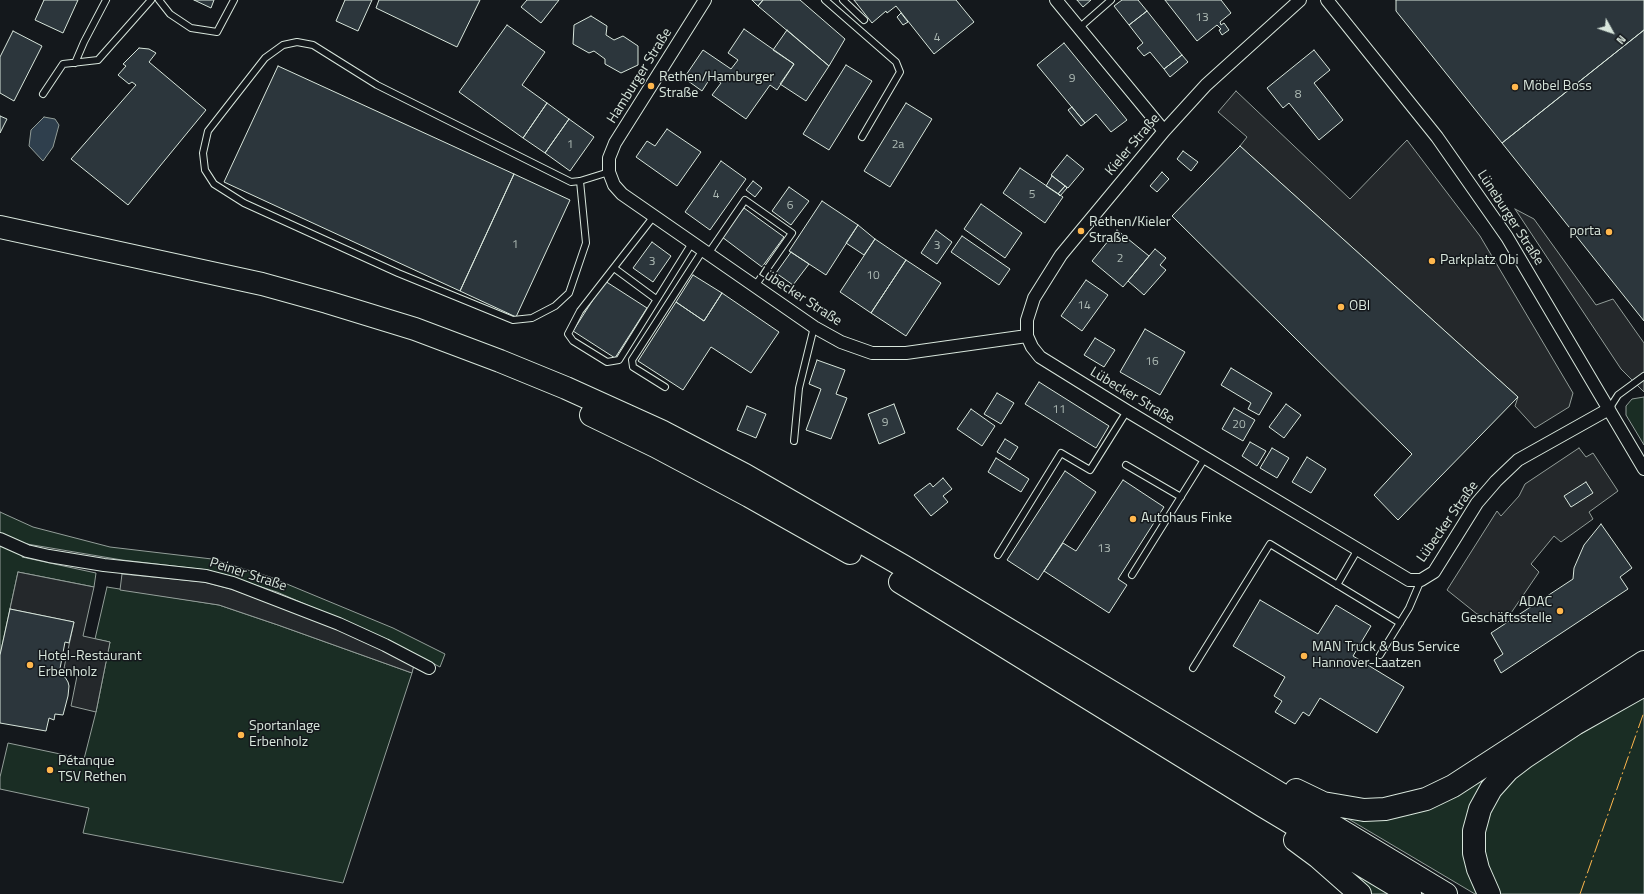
<!DOCTYPE html>
<meta charset="utf-8">
<style>
body{margin:0}
#map{position:relative;width:1644px;height:894px;overflow:hidden;background:#14181c;font-family:"Titillium Web",sans-serif}
canvas{display:block}
.north{position:absolute;left:1592px;top:12px;width:40px;height:40px;-webkit-text-stroke:3px #14181c;paint-order:stroke;rotate:130deg;font-size:11px;font-weight:700;line-height:16px;text-align:center;color:#d8e6dc}
.north::after{content:'';display:block;margin:auto;width:14px;height:18px;background:#d8e6dc;clip-path:polygon(50% 0,100% 100%,50% 72%,0 100%)}
</style>
<div id="map">
<canvas width="1644" height="894"></canvas>
<div class="north">N</div>
</div>
<script>
const ctx = document.querySelector('canvas').getContext('2d');
ctx.lineJoin = 'round';
function fill(path, color) { ctx.fillStyle = color; ctx.fill(path, 'evenodd'); }
const poly = rows => new Path2D(rows.map(r => 'M' + r).join(''));
function strokePath(path, color, width, dash) { ctx.strokeStyle = color; ctx.lineWidth = width; ctx.lineCap = dash ? 'butt' : 'round'; ctx.setLineDash(dash || []); ctx.stroke(path); }
function label(font, color, halo, rows, align = 'center') {
  ctx.font = font + ' "Titillium Web",sans-serif'; ctx.lineWidth = 3; ctx.setLineDash([]); ctx.textBaseline = 'middle'; ctx.strokeStyle = halo; ctx.fillStyle = color; for (const [text, x, y, turn = 0] of rows) {
    ctx.save(); ctx.translate(x, y); ctx.rotate((+turn || 0) * Math.PI / 180); ctx.textAlign = isNaN(turn) ? turn : align; if (halo) ctx.strokeText(text, 0, 0); ctx.fillText(text, 0, 0); ctx.restore();
  }
}
const green = poly([
 [1644,397,1644,445,1626,415,1626,406,1632,399,1644,397],
 [0,512,33,527,110,547,212,559,270,577,393,628,445,654,440,667,388,640,277,592,208,570,122,560,27,544,22,557,96,573,94,587,18,572,0,655,0,512],
 [107,587,219,605,278,625,412,673,343,883,83,833,89,808,0,789,0,777,8,743,84,759,96,712,110,642,95,639,107,587],
 [1644,696,1644,894,1496,894,1483,867,1485,812,1512,775,1644,696],
 [1522,749,1486,786,1482,894,1475,894,1335,811,1358,815,1522,749],
 [1350,870,1391,894,1371,894,1350,870]
]);
fill(green, '#1a2d24');
strokePath(green, '#939e99', 1);
const parking = poly([
 [1236,91,1350,199,1407,140,1480,236,1573,393,1569,407,1535,428,1515,406,1518,397,1240,146,1247,137,1218,112,1236,91],
 [1515,209,1534,219,1596,305,1613,299,1644,343,1644,392,1621,369,1515,209],
 [1579,448,1586,457,1593,453,1618,491,1589,512,1593,519,1561,542,1554,536,1531,564,1539,572,1511,613,1492,617,1477,614,1447,590,1497,511,1501,516,1519,496,1525,484,1579,448],
 [18,572,94,587,83,636,110,642,96,712,71,706,78,671,64,668,74,622,10,609,18,572],
 [122,574,204,582,234,590,337,629,414,665,412,673,278,625,219,605,120,590,122,574]
]);
fill(parking, '#24282b');
strokePath(parking, '#939e99', 1);
const water = poly([
 [44,117,55,119,59,125,53,147,43,161,29,146,31,130,44,117]
]);
fill(water, '#2f3f4d');
strokePath(water, '#939e99', 1);
const building = poly([
 [44,0,78,0,63,33,35,20,44,0],
 [194,0,214,0,211,8,194,0],
 [345,0,372,0,358,31,336,21,345,0],
 [379,0,480,0,457,47,376,8,379,0],
 [527,0,559,0,541,23,521,7,527,0],
 [752,0,763,0,758,6,752,0],
 [763,0,800,0,845,39,829,66,758,6,763,0],
 [854,0,956,0,974,22,934,54,896,6,887,13,886,11,872,23,854,0],
 [1077,0,1091,0,1083,7,1077,0],
 [1122,0,1138,0,1147,11,1129,25,1114,6,1122,0],
 [1165,0,1221,0,1231,13,1220,22,1221,25,1224,23,1229,30,1222,35,1219,30,1221,29,1217,25,1197,41,1165,0],
 [1396,0,1644,0,1644,30,1502,143,1396,11,1396,0],
 [1147,11,1182,55,1164,69,1150,52,1144,56,1137,48,1143,43,1129,25,1147,11],
 [901,13,908,22,903,25,897,17,901,13],
 [591,16,607,26,606,35,614,40,623,36,638,46,638,65,621,73,605,64,605,59,594,51,589,53,573,44,574,25,591,16],
 [507,25,545,52,522,85,547,103,523,138,459,92,507,25],
 [744,29,794,64,777,90,770,85,746,119,712,95,721,83,711,77,702,91,684,78,703,50,731,69,738,60,728,53,744,29],
 [787,30,829,66,806,101,780,84,794,64,773,50,787,30],
 [1644,30,1644,321,1502,143,1644,30],
 [13,31,42,46,14,101,0,93,0,57,13,31],
 [1064,43,1127,120,1111,132,1096,114,1085,123,1037,65,1064,43],
 [139,48,149,49,156,53,149,62,206,110,128,205,71,159,136,85,132,82,129,84,118,75,126,66,123,64,139,48],
 [1314,50,1330,70,1314,83,1343,120,1319,140,1289,103,1283,108,1267,88,1314,50],
 [1182,55,1188,62,1170,77,1164,69,1182,55],
 [846,65,872,81,829,150,803,134,846,65],
 [278,66,514,174,460,291,224,182,278,66],
 [547,103,569,119,545,153,523,138,547,103],
 [906,103,932,119,890,187,864,171,906,103],
 [1072,107,1085,123,1081,126,1068,110,1072,107],
 [0,116,7,119,0,133,0,116],
 [569,119,594,137,570,171,545,153,569,119],
 [667,129,701,152,677,186,636,157,647,141,655,146,667,129],
 [1240,146,1518,397,1398,520,1374,495,1412,454,1172,216,1240,146],
 [1183,151,1198,162,1191,171,1177,159,1183,151],
 [1067,155,1084,169,1068,188,1051,175,1067,155],
 [721,161,746,179,710,230,685,212,721,161],
 [1020,168,1063,197,1045,223,1003,193,1020,168],
 [1162,172,1169,179,1157,192,1150,186,1162,172],
 [514,174,570,200,516,317,460,291,514,174],
 [1052,176,1065,186,1058,194,1046,186,1052,176],
 [753,181,762,188,755,197,746,190,753,181],
 [1065,186,1067,188,1060,196,1058,194,1065,186],
 [789,187,809,201,791,225,772,211,789,187],
 [822,201,858,225,826,275,789,251,822,201],
 [981,204,1022,233,1005,258,964,229,981,204],
 [744,208,784,237,762,267,722,237,744,208],
 [858,225,875,239,864,255,846,243,858,225],
 [936,230,952,242,937,264,921,253,936,230],
 [1117,230,1149,256,1123,287,1092,261,1117,230],
 [962,236,1010,269,999,285,951,252,962,236],
 [875,239,906,260,871,313,840,292,875,239],
 [652,242,671,256,653,282,633,268,652,242],
 [1155,249,1166,258,1160,265,1166,270,1144,295,1128,281,1155,249],
 [791,252,809,264,793,285,776,273,791,252],
 [906,260,941,283,906,336,871,313,906,260],
 [693,275,722,293,704,321,676,302,693,275],
 [1086,280,1108,295,1082,331,1061,316,1086,280],
 [605,281,647,308,615,358,573,331,605,281],
 [722,293,779,332,751,373,711,347,683,390,638,361,676,302,704,321,722,293],
 [1145,329,1185,352,1160,395,1120,372,1145,329],
 [1095,338,1115,350,1104,367,1084,355,1095,338],
 [817,360,845,370,836,394,847,398,831,439,806,430,821,389,809,384,817,360],
 [1231,368,1272,393,1259,415,1248,409,1251,403,1221,385,1231,368],
 [1039,382,1109,426,1096,448,1025,404,1039,382],
 [997,393,1014,403,1001,424,984,414,997,393],
 [894,404,905,433,879,444,868,414,894,404],
 [1286,404,1301,415,1284,438,1269,427,1286,404],
 [747,406,766,414,756,438,737,430,747,406],
 [1234,408,1255,420,1243,441,1222,429,1234,408],
 [971,409,995,426,982,446,957,429,971,409],
 [1005,439,1018,447,1010,460,997,452,1005,439],
 [1250,442,1266,451,1257,466,1242,456,1250,442],
 [1272,448,1289,458,1277,478,1260,468,1272,448],
 [1307,457,1326,469,1311,493,1292,482,1307,457],
 [996,458,1029,479,1021,492,988,472,996,458],
 [1065,471,1096,492,1038,580,1007,560,1065,471],
 [943,478,952,489,943,496,948,502,931,516,914,495,930,483,933,487,943,478],
 [1123,480,1164,507,1118,579,1127,585,1109,613,1044,571,1063,543,1076,551,1123,480],
 [1586,482,1593,493,1571,507,1564,496,1586,482],
 [1601,524,1632,568,1620,577,1628,589,1501,673,1494,660,1503,654,1491,633,1573,579,1574,568,1584,545,1601,524],
 [1260,600,1318,634,1336,605,1371,626,1353,656,1404,687,1377,733,1320,698,1309,716,1303,712,1295,724,1275,712,1282,701,1274,696,1285,677,1233,646,1260,600],
 [10,609,74,622,69,643,65,642,59,674,65,677,68,682,69,686,68,696,63,715,55,714,54,720,49,718,46,731,0,723,0,655,10,609]
]);
fill(building, '#2c363c');
strokePath(building, '#d8e6dc', 1);
const lane = poly([
 [159,0,170,14,191,28,217,32,234,0],
 [825,0,896,62,900,72,862,137],
 [843,0,864,20],
 [1079,28,1111,0],
 [75,63,84,42,106,0],
 [43,94,63,64,98,60,151,0],
 [580,181,586,243,569,293,555,306,532,318,513,320,398,273,244,203,214,184,205,170,203,153,208,131,265,58,283,45,297,42,313,45,377,85,571,182,580,181,609,172],
 [654,216,580,311,568,334,573,341,607,362,619,360,692,243],
 [708,254,745,200,792,233,755,286],
 [614,268,656,299],
 [665,387,633,367,632,360,703,250],
 [1609,409,1618,395,1644,376],
 [794,441,799,388,814,327],
 [1126,465,1181,497],
 [998,555,1061,453,1090,470,1127,411],
 [1132,575,1205,458],
 [1337,585,1358,549],
 [1380,655,1409,608,1421,580],
 [1193,668,1270,544,1400,623]
]);
const street = poly([
 [705,0,615,143,609,158,609,172,614,185,622,194,814,327,841,342,872,353,906,353,1027,336],
 [1056,0,1164,131],
 [1300,0,1206,85,1164,131,1061,255,1034,298,1027,320,1027,336,1032,347,1040,357,1127,411,1409,580,1421,580,1434,572,1477,503,1496,481,1518,460,1609,409],
 [1327,0,1437,137,1507,237,1644,469],
 [0,539,27,551,49,556,104,565,206,576,233,583,339,624,385,645,429,668]
]);
const highway = poly([
 [0,227,262,284,327,302,415,329,500,361,566,388,661,431,745,475,903,566,1446,894],
 [591,415,655,446,749,496,850,553],
 [900,582,1263,806,1410,894],
 [1296,790,1323,803,1364,810,1385,809,1426,799,1453,786,1644,662],
 [1295,840,1318,857,1360,894],
 [1489,894,1478,869,1474,853,1474,831,1480,809,1491,789,1508,770,1525,757,1575,724,1644,685]
]);
strokePath(lane, '#d8e6dc', 8);
strokePath(street, '#d8e6dc', 14);
strokePath(highway, '#d8e6dc', 24);
strokePath(lane, '#14181c', 6);
strokePath(street, '#14181c', 12);
strokePath(highway, '#14181c', 22);
strokePath(poly([
 [1580,894,1644,712]
]), '#ffb74d', 1, [14, 3, 2, 3]);
for (const [x, y, r, color] of [
 [651,86,4,"#ffb74d"],
 [1515,87,4,"#ffb74d"],
 [1081,231,4,"#ffb74d"],
 [1609,232,4,"#ffb74d"],
 [1432,261,4,"#ffb74d"],
 [1341,307,4,"#ffb74d"],
 [1133,519,4,"#ffb74d"],
 [1560,611,4,"#ffb74d"],
 [1304,656,4,"#ffb74d"],
 [30,665,4,"#ffb74d"],
 [241,735,4,"#ffb74d"],
 [50,770,4,"#ffb74d"]
]) { const dot = new Path2D(); dot.arc(x, y, r, 0, 2 * Math.PI); ctx.fillStyle = color; ctx.fill(dot); strokePath(dot, '#14181c', 1.5); }
label('12px', '#adbab4', null, [
 ["13",1202,18],
 ["4",937,38],
 ["9",1072,79],
 ["8",1298,95],
 ["1",570,145],
 ["2a",898,145],
 ["4",716,195],
 ["5",1032,195],
 ["6",790,206],
 ["1",515,245],
 ["3",937,246],
 ["2",1120,259],
 ["3",652,262],
 ["10",873,276],
 ["14",1084,306],
 ["16",1152,362],
 ["11",1059,410],
 ["9",885,423],
 ["20",1239,425],
 ["13",1104,549]
]);
label('14px', '#d8e6dc', '#14181c', [
 ["Hamburger Straße",640,76,-58],
 ["Kieler Straße",1133,145,-50],
 ["Lüneburger Straße",1510,218,57],
 ["Lübecker Straße",800,297,33],
 ["Lübecker Straße",1132,396,31],
 ["Lübecker Straße",1448,522,-55],
 ["Peiner Straße",248,575,18]
]);
label('14px', '#d8e6dc', '#14181c', [
 ["Rethen/Hamburger",659,78],
 ["Straße",659,94],
 ["Möbel Boss",1523,87],
 ["Rethen/Kieler",1089,223],
 ["Straße",1089,239],
 ["porta",1601,232,"right"],
 ["Parkplatz Obi",1440,261],
 ["OBI",1349,307],
 ["Autohaus Finke",1141,519],
 ["ADAC",1552,603,"right"],
 ["Geschäftsstelle",1552,619,"right"],
 ["MAN Truck & Bus Service",1312,648],
 ["Hannover-Laatzen",1312,664],
 ["Hotel-Restaurant",38,657],
 ["Erbenholz",38,673],
 ["Sportanlage",249,727],
 ["Erbenholz",249,743],
 ["Pétanque",58,762],
 ["TSV Rethen",58,778]
], 'left');
</script>
